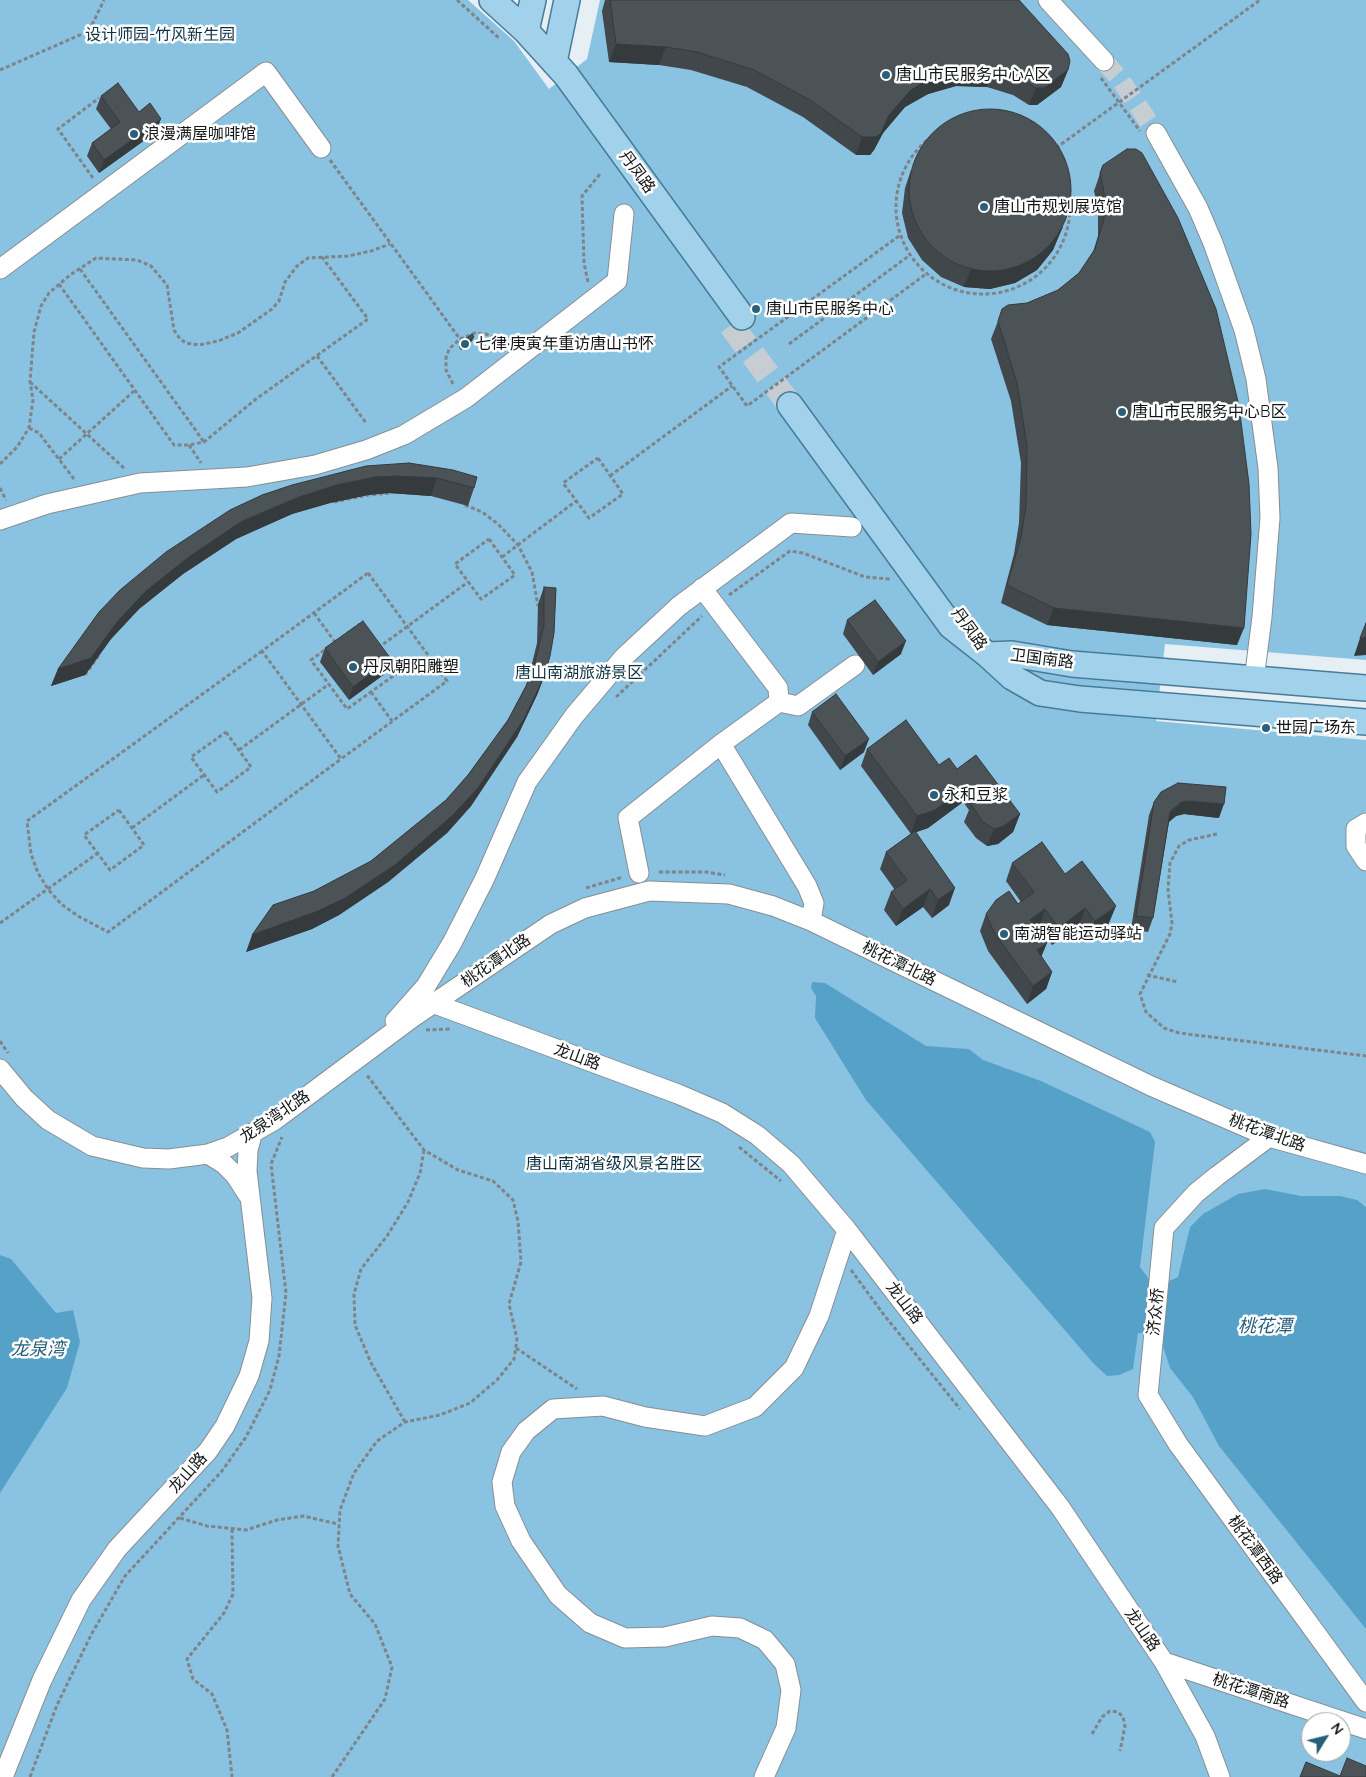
<!DOCTYPE html>
<meta charset="utf-8">
<style>
body{margin:0}
#map{position:relative;width:1366px;height:1777px;overflow:hidden;background:#e6eff4;font-family:Quicksand,sans-serif}
canvas{display:block}
.north{position:absolute;left:1301px;top:1712px;width:50px;height:50px;box-sizing:border-box;background:#fff;border:1px solid #a1a2a2;border-radius:50%;rotate:54deg;font-size:14px;font-weight:700;line-height:20px;text-align:center;color:#131617}
.north::after{content:'';display:block;margin:auto;width:18px;height:22px;background:#295f7b;clip-path:polygon(50% 0,100% 100%,50% 72%,0 100%)}
</style>
<div id="map">
<canvas width="1366" height="1777"></canvas>
<div class="north">N</div>
</div>
<script>
const ctx = document.querySelector('canvas').getContext('2d');
ctx.lineJoin = 'round';
function fill(path, color) { ctx.fillStyle = color; ctx.fill(path, 'evenodd'); }
const poly = rows => new Path2D(rows.map(r => 'M' + r).join(''));
function strokePath(path, color, width, dash) { ctx.strokeStyle = color; ctx.lineWidth = width; ctx.lineCap = dash ? 'butt' : 'round'; ctx.setLineDash(dash || []); ctx.stroke(path); }
function label(font, color, halo, rows, align = 'center') {
  ctx.font = font + ' Quicksand,"Noto Sans SC",sans-serif'; ctx.lineWidth = 5; ctx.setLineDash([]); ctx.textBaseline = 'middle'; ctx.strokeStyle = halo; ctx.fillStyle = color; for (const [text, x, y, turn = 0] of rows) {
    ctx.save(); ctx.translate(x, y); ctx.rotate((+turn || 0) * Math.PI / 180); ctx.textAlign = isNaN(turn) ? turn : align; if (halo) ctx.strokeText(text, 0, 0); ctx.fillText(text, 0, 0); ctx.restore();
  }
}
fill(poly([
 [0,0,468,0,514,41,549,89,587,59,600,0,1366,0,1366,660,1165,644,1156,721,1366,740,1366,1777,0,1777],
 [1311,1722,1341,1722,1341,1752,1311,1752]
]), '#8ac3e2');
fill(poly([
 [812,982,825,983,926,1046,969,1049,983,1060,1041,1081,1150,1132,1155,1142,1140,1267,1149,1279,1167,1282,1178,1277,1190,1227,1203,1214,1238,1194,1265,1189,1301,1196,1340,1196,1357,1200,1366,1207,1366,1629,1219,1446,1193,1397,1170,1368,1159,1334,1138,1333,1133,1369,1119,1375,1107,1376,1094,1364,866,1100,815,1018,816,996,811,988],
 [0,1255,11,1259,56,1313,73,1310,80,1342,67,1388,0,1493]
]), '#56a1c8');
strokePath(poly([
 [1104,61,1120,79,1156,133]
]), '#c6ced3', 19, [19, 9]);
strokePath(poly([
 [731,325,790,405]
]), '#c6ced3', 25, [25, 12]);
const minor = poly([
 [1048,0,1104,61],
 [1156,133,1198,208,1213,243,1244,330,1256,379,1268,468,1270,518,1262,617,1254,680],
 [0,269,266,72,321,148],
 [0,520,47,504,140,483,247,477,315,465,366,450,404,435,466,398,617,281,624,214],
 [702,588,778,688,779,702,798,706,855,665],
 [721,744,807,886,814,903,811,921],
 [1366,823,1356,829,1356,846,1366,861],
 [639,873,628,818,721,744,779,702],
 [435,1004,678,1094,722,1113,757,1135,791,1164,847,1230,1060,1507,1164,1662,1205,1736,1220,1777],
 [395,1021,426,986,452,943,485,878,527,782,574,716,624,657,679,606,791,523,852,527],
 [0,1069,24,1098,48,1120,92,1146,143,1158,169,1159,208,1154,228,1147,275,1120,412,1018,551,924,585,908,649,891,729,894,773,906,811,921,1151,1086,1269,1137,1366,1164],
 [1269,1137,1217,1176,1196,1193,1164,1228,1148,1395,1178,1444,1366,1702],
 [208,1154,224,1164,235,1175,248,1195],
 [1164,1662,1366,1729],
 [3,1777,42,1680,81,1600,117,1549,208,1451,225,1426,249,1376,259,1341,262,1298,247,1171,248,1150,252,1135],
 [764,1777,786,1728,791,1690,785,1664,765,1640,740,1628,712,1626,665,1637,625,1638,590,1623,558,1595,521,1541,505,1506,502,1482,511,1452,526,1431,553,1409,603,1406,645,1417,705,1426,755,1407,794,1368,819,1316,847,1230]
]);
const major = poly([
 [492,0,526,31,566,75,742,317],
 [526,31,533,0],
 [554,62,567,0],
 [790,405,951,626,988,655,1012,677,1040,693,1080,699,1366,722],
 [988,655,1012,654,1072,664,1366,688]
]);
strokePath(minor, '#868e93', 21);
strokePath(major, '#477c98', 28);
strokePath(poly([
 [457,0,500,39],
 [0,70,89,31,104,0],
 [1101,78,1140,131],
 '896 207a87 87 0 1 1 174 0a87 87 0 1 1-174 0Z',
 [1056,148,1260,0],
 [330,160,460,339],
 [93,178,58,129,99,98],
 [899,236,719,367,747,406,926,274],
 [80,269,204,442],
 [588,282,584,263,582,196,600,174],
 [59,284,174,445,189,445,204,442,256,399,368,319,322,257],
 [789,344,910,255],
 [317,356,366,423],
 [30,382,125,469],
 [453,384,446,370,446,358,449,349,460,339,475,333,486,334,493,337,502,347],
 [29,428,39,433,74,479],
 [189,445,201,463],
 [598,458,623,494,589,518,563,483,598,458],
 [59,459,134,391],
 [0,464,17,447,29,428,33,400,30,381,34,332,41,306,49,293,70,275,96,258,137,260,151,266,167,285,174,330,180,339,186,343,199,345,218,341,238,333,272,309,279,301,285,282,297,266,308,258,348,256,371,251,390,244],
 [610,476,732,386],
 [0,488,6,500],
 [334,502,368,495,392,493],
 [465,505,482,512,498,524,518,545,532,572,538,606],
 [489,539,515,575,481,599,455,564,489,539],
 [502,557,576,501],
 [368,573,447,681,341,759,262,651,368,573],
 [729,595,790,551,803,553,865,577,890,579],
 [314,613,335,642],
 [360,624,396,674,347,709,311,660,360,624],
 [378,648,468,582],
 [262,651,27,821,31,854,38,873,48,889,61,904,78,916,108,932,341,759],
 [85,675,99,655],
 [371,692,392,721],
 [616,697,702,616],
 [226,732,251,767,217,792,191,757,226,732],
 [239,750,329,684],
 [119,810,144,845,110,870,84,835,119,810],
 [132,828,204,775],
 [1217,834,1189,840,1179,846,1170,863,1168,890,1172,923,1170,934,1140,994,1146,1012,1164,1028,1179,1033,1366,1056],
 [659,872,706,872,725,875],
 [586,888,623,877],
 [0,923,98,853],
 [1147,975,1178,982],
 [426,1030,450,1029],
 [0,1041,8,1053],
 [739,1147,781,1181],
 [851,1270,884,1315,960,1409],
 [516,1348,577,1389],
 [405,1422,371,1363,355,1325,354,1294,361,1269,387,1236,408,1202,420,1173,424,1150],
 [180,1518,207,1526,246,1530,277,1520,303,1516,338,1524],
 [232,1529,233,1594,224,1613,187,1659,193,1679,212,1694,227,1730,232,1777],
 [1092,1734,1102,1717,1110,1711,1118,1712,1123,1717,1125,1726,1120,1751],
 [30,1777,57,1705,91,1635,125,1576,222,1471,246,1437,270,1390,279,1356,286,1293,271,1164,282,1137],
 [332,1777,385,1699,392,1667,375,1624,350,1594,338,1546,340,1510,354,1473,377,1441,405,1422,440,1415,470,1403,497,1380,514,1359,517,1339,509,1304,521,1262,518,1221,513,1200,493,1181,458,1170,424,1150,366,1074]
]), '#7e8487', 3, [4, 2.5]);
strokePath(minor, '#fff', 19);
strokePath(major, '#a1d1eb', 25);
fill(poly([
 [605,0,1019,0,1068,70,1061,87,1037,105,1029,105,1013,95,987,87,956,86,928,94,905,107,883,133,874,150,870,155,856,155,803,117,747,87,691,70,659,65,609,62,602,11],
 [101,96,139,112,156,132,99,173,87,156,92,143,111,129,96,109],
 [1103,165,1237,645,1047,625,1001,603,1014,554,1019,523,1021,463,1011,401,991,339,998,321,1027,303,1058,290,1079,273,1093,252,1098,236,1098,209,1094,191],
 [911,170,1063,227,1053,250,1037,270,1015,283,990,289,964,287,941,277,922,260,908,238,902,213,905,188],
 [472,341,461,350,459,347,460,343],
 [409,463,474,488,468,506,431,496,389,493,368,495,330,503,292,514,236,539,183,574,139,609,111,639,85,675,51,686,58,669,166,552],
 [544,587,544,677,537,695,517,737,471,806,447,833,388,882,339,915,312,929,246,952,314,891,371,861,446,800,468,775,508,720,526,686,528,680,537,643,538,604],
 [847,620,901,654,873,675,843,634],
 [325,648,391,659,386,673,349,700,320,662],
 [812,712,864,752,840,770,808,725],
 [867,749,957,769,1020,814,1013,832,998,844,987,846,976,838,964,822,969,810,963,802,928,828,916,832,949,905,932,918,923,907,896,926,884,910,891,892,895,890,880,869,886,852,911,834,861,766],
 [1154,802,1219,818,1184,814,1176,816,1169,822,1153,918,1148,932,1131,929,1149,815],
 [1012,863,1065,874,1109,923,1088,939,1079,926,1052,945,1039,927,1036,928,1042,957,1052,972,1046,989,1027,1004,988,951,980,931,986,914,1018,904,1021,902,1006,881]
]), '#41474b');
fill(poly([
 [616,44,666,47,659,65,609,62],
 [962,68,994,69,987,87,956,86,928,94,905,107,883,133,874,150,870,155,856,155,862,137,889,115,911,90,934,76],
 [1068,70,1061,87,1037,105,1029,105,1036,88],
 [161,119,156,132,99,173,104,160],
 [1069,209,1053,250,1037,270,1015,283,990,289,964,287,971,269],
 [474,337,472,341,461,350,462,345],
 [396,476,437,478,431,496,389,493,368,495,330,503,292,514,236,539,183,574,139,609,111,639,85,675,51,686,58,669,117,622,146,591,189,557,242,521,299,497,336,485,375,477],
 [1054,608,1244,628,1237,645,1047,625],
 [1360,638,1366,638,1366,655,1354,656],
 [906,641,901,654,873,675,878,662],
 [391,659,386,673,349,700,353,687],
 [544,677,537,695,517,737,471,806,447,833,388,882,339,915,312,929,246,952,252,935,453,815],
 [869,739,864,752,840,770,845,756],
 [970,785,963,802,928,828,911,834,917,816],
 [1189,801,1224,804,1219,818,1184,814,1176,816,1165,825,1170,812,1181,802],
 [1020,814,1013,832,998,844,987,846,994,829],
 [955,888,949,905,932,918,938,900],
 [930,889,923,907,896,926,903,909],
 [1116,906,1109,923,1088,939,1095,921],
 [1085,908,1079,926,1052,945,1059,928],
 [1045,909,1039,927,1024,938,1030,920],
 [1047,943,1040,960,1037,950],
 [1052,972,1046,989,1027,1004,1033,986]
]), '#353a3d');
const building = poly([
 [610,0,1019,0,1068,54,1070,61,1068,70,1044,88,1036,88,1019,78,994,69,962,68,934,76,911,90,889,115,881,133,876,137,862,137,810,100,754,70,697,52,666,47,616,44,610,0],
 [118,83,139,112,150,103,161,119,104,160,92,143,120,122,101,96,118,83],
 '909 190a81 81 0 1 1 162 0a81 81 0 1 1-162 0Z',
 [1127,149,1136,149,1142,153,1178,218,1216,309,1239,406,1249,484,1251,534,1244,628,1054,608,1007,585,1021,537,1026,505,1027,446,1017,383,998,321,1002,309,1008,305,1027,303,1058,290,1079,273,1095,249,1104,219,1104,192,1100,173,1103,165,1127,149],
 [472,334,474,337,462,345,460,343,472,334],
 [409,463,453,470,477,477,474,488,437,478,396,476,375,477,336,485,299,497,242,521,189,557,146,591,117,622,91,658,58,669,99,612,120,590,166,552,230,510,262,495,292,485,366,466,409,463],
 [544,587,556,588,554,633,550,656,544,677,524,719,478,788,453,815,395,865,345,898,318,911,252,935,273,905,314,891,371,861,446,800,468,775,508,720,526,686,534,666,544,625,544,587],
 [875,600,906,641,878,662,847,620,875,600],
 [363,621,391,659,353,687,325,648,363,621],
 [1366,623,1366,638,1360,638,1366,623],
 [836,694,869,739,845,756,812,712,836,694],
 [906,720,939,765,949,758,957,769,976,755,1020,814,1004,826,994,829,982,821,971,804,979,798,970,785,935,810,917,816,867,749,906,720],
 [1178,783,1226,787,1224,804,1189,801,1181,802,1170,812,1153,918,1136,916,1154,802,1161,792,1178,783],
 [915,831,955,888,938,900,930,889,903,909,891,892,907,880,886,852,915,831],
 [1042,842,1065,874,1082,861,1116,906,1095,921,1085,908,1059,928,1045,909,1030,920,1047,943,1037,950,1052,972,1033,986,995,934,986,914,996,900,1009,891,1018,904,1034,892,1012,863,1042,842],
 [1347,1758,1366,1766,1366,1777,1300,1777,1306,1762,1340,1776,1347,1758]
]);
fill(building, '#4c5357');
strokePath(building, '#353a3d', 1);
for (const [x, y, r, color] of [
 [886,75,5,"#295f7b"],
 [134,134,5,"#295f7b"],
 [984,207,5,"#295f7b"],
 [756,309,5,"#295f7b"],
 [465,344,5,"#295f7b"],
 [1122,412,5,"#295f7b"],
 [353,667,5,"#295f7b"],
 [1266,728,5,"#295f7b"],
 [934,795,5,"#295f7b"],
 [1004,934,5,"#295f7b"]
]) { const dot = new Path2D(); dot.arc(x, y, r, 0, 2 * Math.PI); ctx.fillStyle = color; ctx.fill(dot); strokePath(dot, '#fff', 2); }
label('16px', '#0f3243', '#fff', [
 ["设计师园-竹风新生园",160,35],
 ["唐山南湖旅游景区",579,673],
 ["唐山南湖省级风景名胜区",614,1164]
]);
label('16px', '#131617', '#fff', [
 ["唐山市民服务中心A区",896,75],
 ["浪漫满屋咖啡馆",144,134],
 ["唐山市规划展览馆",994,207],
 ["唐山市民服务中心",766,309],
 ["七律·庚寅年重访唐山书怀",475,344],
 ["唐山市民服务中心B区",1132,412],
 ["丹凤朝阳雕塑",363,667],
 ["世园广场东",1276,728],
 ["永和豆浆",944,795],
 ["南湖智能运动驿站",1014,934]
], 'left');
label('16px', '#131617', '#fff', [
 ["丹凤路",637,172,54],
 ["丹凤路",969,629,54],
 ["卫国南路",1042,659,7],
 ["桃花潭北路",496,961,-35],
 ["桃花潭北路",899,964,26],
 ["龙山路",577,1057,20],
 ["龙泉湾北路",275,1117,-34],
 ["桃花潭北路",1267,1133,20],
 ["龙山路",904,1303,52],
 ["济众桥",1156,1312,-84],
 ["龙山路",188,1473,-48],
 ["桃花潭西路",1255,1550,54],
 ["龙山路",1142,1630,55],
 ["桃花潭南路",1251,1691,18]
]);
label('italic 18px', '#255e7a', '#fff', [
 ["桃花潭",1265,1327],
 ["龙泉湾",38,1350]
]);
</script>
